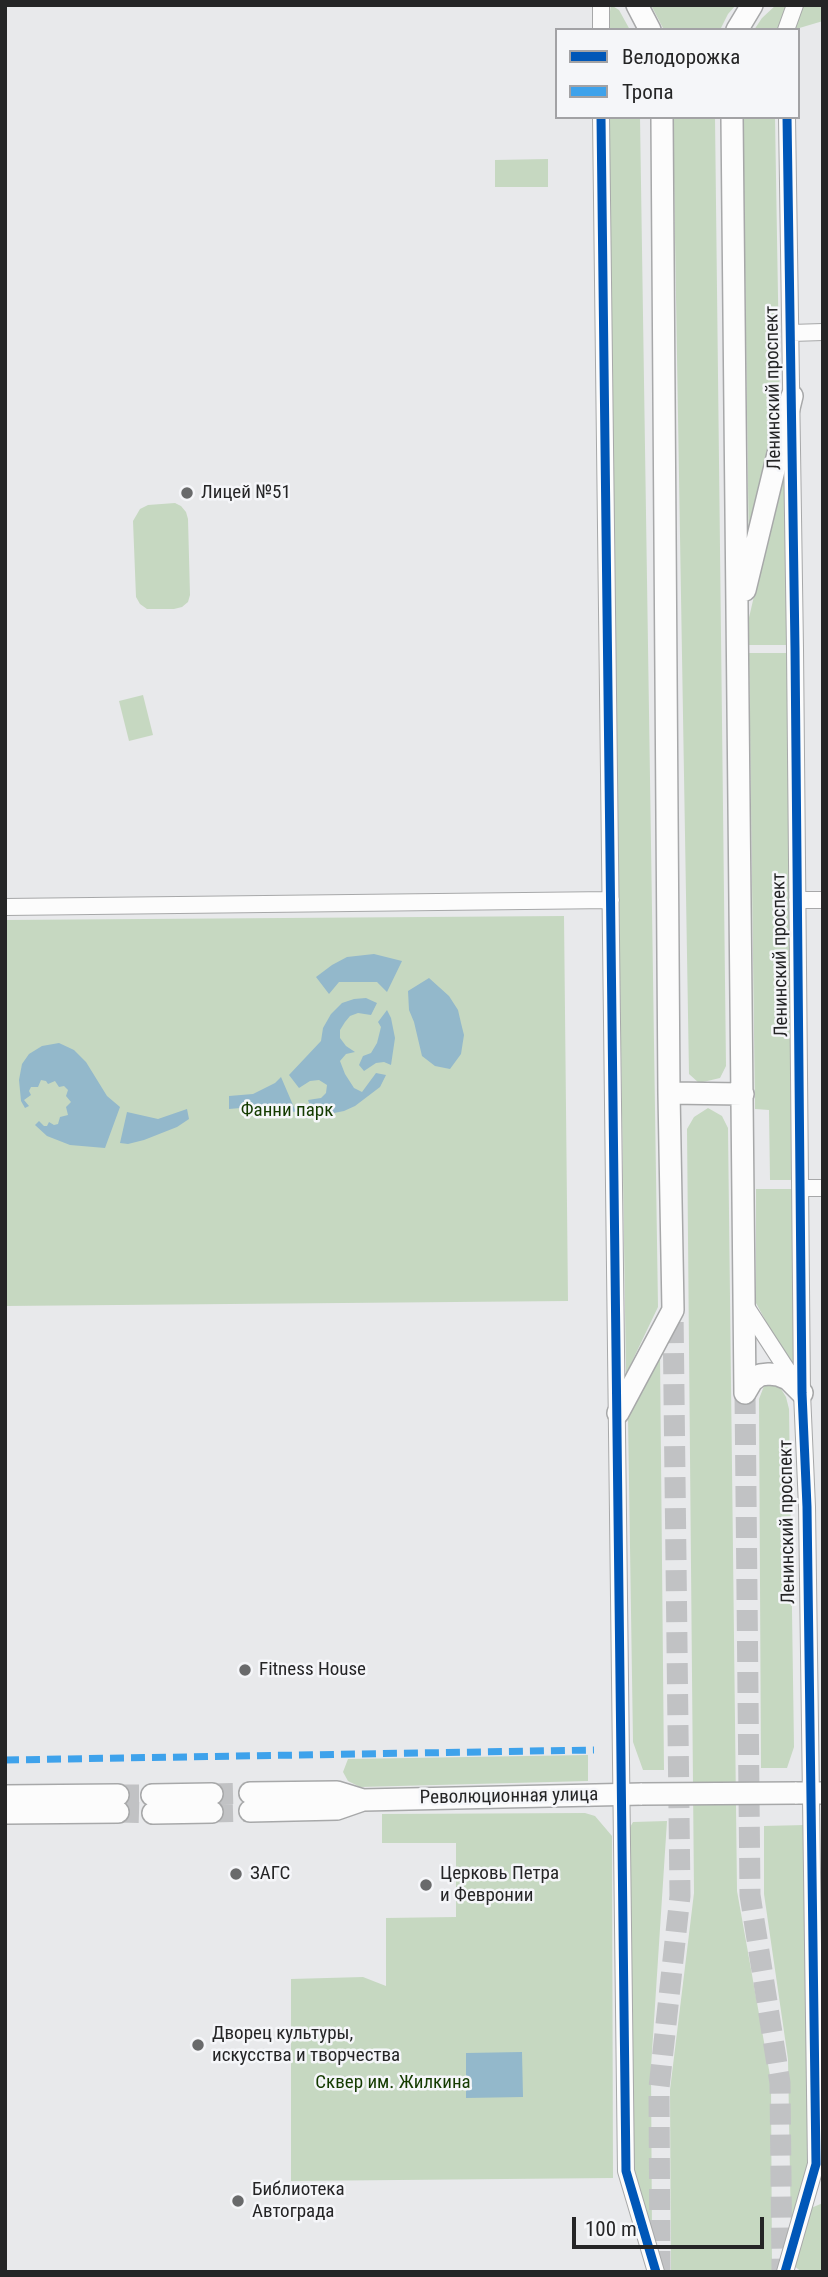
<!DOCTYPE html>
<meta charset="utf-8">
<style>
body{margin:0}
#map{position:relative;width:828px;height:2277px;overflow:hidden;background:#e8e9eb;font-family:"Roboto Condensed",sans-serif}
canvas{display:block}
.frame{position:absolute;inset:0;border:7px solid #252526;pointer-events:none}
.legend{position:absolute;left:555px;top:28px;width:245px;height:91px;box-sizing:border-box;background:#f5f6f9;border:2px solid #a2a2a5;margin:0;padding:9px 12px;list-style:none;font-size:21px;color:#252526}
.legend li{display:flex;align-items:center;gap:14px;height:35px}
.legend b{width:35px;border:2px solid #a2a2a5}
.scale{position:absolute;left:572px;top:2217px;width:192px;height:32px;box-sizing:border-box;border:4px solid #252526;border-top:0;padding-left:9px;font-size:21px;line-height:24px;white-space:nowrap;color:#252526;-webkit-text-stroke:5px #f5f6f9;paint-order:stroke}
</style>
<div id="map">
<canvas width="828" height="2277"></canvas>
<div class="frame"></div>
<ul class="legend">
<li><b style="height:9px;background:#0057b8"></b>Велодорожка</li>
<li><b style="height:9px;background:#3ea2eb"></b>Тропа</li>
</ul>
<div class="scale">100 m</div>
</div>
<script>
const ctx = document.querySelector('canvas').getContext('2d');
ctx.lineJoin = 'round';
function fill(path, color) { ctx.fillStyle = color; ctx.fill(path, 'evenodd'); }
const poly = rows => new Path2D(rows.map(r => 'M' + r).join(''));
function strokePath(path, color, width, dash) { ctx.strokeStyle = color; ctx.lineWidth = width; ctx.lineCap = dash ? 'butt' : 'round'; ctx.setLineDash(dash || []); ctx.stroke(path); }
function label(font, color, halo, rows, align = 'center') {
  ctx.font = font + ' "Roboto Condensed",sans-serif'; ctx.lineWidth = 5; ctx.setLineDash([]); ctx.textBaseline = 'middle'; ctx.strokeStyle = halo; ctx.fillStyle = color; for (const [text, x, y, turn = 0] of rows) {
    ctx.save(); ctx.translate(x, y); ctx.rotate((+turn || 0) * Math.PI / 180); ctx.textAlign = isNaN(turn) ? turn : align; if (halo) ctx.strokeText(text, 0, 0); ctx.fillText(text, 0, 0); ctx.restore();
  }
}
fill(poly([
 [611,5,619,10,630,30,607,30],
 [651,5,736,5,728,14,720,30,664,30],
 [776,5,790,5,777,30,754,30,762,18],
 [800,5,823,5,823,21,796,29,796,16],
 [607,117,640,117,658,1307,626,1374],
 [673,117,715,117,726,1066,720,1078,699,1083,689,1074],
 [743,117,775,117,780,416,749,558],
 [548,159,548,187,495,187,495,160],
 [785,462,789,645,749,645,748,622],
 [175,503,181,506,186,512,188,519,190,595,188,602,182,607,174,609,147,609,140,604,136,597,133,521,140,509,148,505],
 [749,653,789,653,794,1180,770,1180,769,1110,755,1109],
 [143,695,153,735,129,741,119,701],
 [564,916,568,1301,5,1306,5,920],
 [708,1108,722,1116,728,1128,737,1891,771,2081,772,2272,671,2272,670,2090,694,1893,687,1129,694,1117],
 [756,1189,795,1189,795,1375,756,1303],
 [660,1353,664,1770,643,1770,633,1742,628,1417],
 [778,1384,786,1397,789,1409,794,1747,787,1768,761,1768,759,1399,764,1386],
 [588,1755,588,1781,360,1787,348,1781,343,1772,348,1759],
 [585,1813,595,1816,612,1836,613,2178,291,2181,291,1979,363,1977,386,1986,386,1918,456,1917,456,1843,382,1843,382,1814],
 [667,1821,651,2067,652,2239,640,2200,632,2158,628,1831,633,1822],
 [805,1825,810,2160,791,2233,788,2059,764,1894,764,1826],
 [823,2203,823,2271,802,2272,794,2266,811,2208]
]), '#c6d8c1');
fill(poly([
 [374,954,402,961,387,992,377,982,339,982,329,994,316,977,332,965,347,957],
 [429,978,449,996,458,1010,461,1023,464,1035,461,1054,450,1069,435,1066,422,1056,414,1022,409,1010,408,991],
 [366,998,377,1003,371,1015,358,1013,350,1016,345,1022,340,1030,340,1038,346,1046,355,1052,346,1054,340,1061,345,1074,354,1088,362,1092,376,1073,386,1075,380,1087,355,1106,344,1111,314,1117,308,1100,321,1098,326,1093,327,1085,319,1080,310,1081,299,1088,289,1075,321,1041,323,1028,331,1014,342,1003,354,999],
 [387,1010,391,1018,395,1038,391,1065,384,1062,376,1063,364,1071,359,1065,363,1056,371,1053,377,1043,381,1027,378,1022],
 [59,1043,74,1050,86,1062,107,1096,120,1107,105,1148,70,1145,47,1136,35,1125,39,1121,44,1126,47,1126,49,1122,54,1125,58,1124,60,1117,68,1115,66,1107,71,1102,66,1096,68,1090,64,1086,59,1087,55,1081,48,1084,46,1081,41,1080,38,1087,31,1087,29,1091,31,1095,24,1100,29,1106,25,1108,21,1101,19,1080,22,1064,29,1054,42,1046],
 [281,1077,296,1112,252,1107,229,1109,229,1096,253,1094,275,1083],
 [187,1109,189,1119,177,1127,144,1140,128,1144,120,1143,127,1112,158,1119],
 [522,2052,523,2097,466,2098,466,2053]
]), '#93b8cb');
strokePath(poly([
 [745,1393,750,1895,780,2083,782,2272],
 [212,1794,250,1793],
 [118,1795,152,1795],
 [118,1812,153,1813],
 [212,1812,250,1811],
 [660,2272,659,2088,680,1896,673,1310]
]), '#c1c2c4', 21, [21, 10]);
const minor = poly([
 [601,30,601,5],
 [786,30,795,5],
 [601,117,626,2171,656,2272],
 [791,333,823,332],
 [797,900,823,900],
 [5,907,611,900],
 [801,1188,823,1188],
 [745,1305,795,1382],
 [785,2272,816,2164,807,1507,802,1393,795,649,787,117]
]);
const secondary = poly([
 [637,5,650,30],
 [737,30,752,5],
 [732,117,745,1393],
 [745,590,792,396],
 [669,1093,743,1094],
 [745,1393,752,1381,760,1375,769,1374,778,1375,788,1379,802,1393],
 [618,1413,673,1310,669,1093,662,117],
 [250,1793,337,1792,363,1800,642,1794],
 [795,1793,823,1793],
 [152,1795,212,1794],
 [5,1796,118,1795],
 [250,1811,337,1809,363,1800],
 [5,1813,118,1812],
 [153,1813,212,1812]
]);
strokePath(minor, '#a7a8a9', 18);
strokePath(secondary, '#a7a8a9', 24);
strokePath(minor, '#fcfcfc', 16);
strokePath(secondary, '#fcfcfc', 21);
const secondaryBridge = poly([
 [642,1794,795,1793]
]);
strokePath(secondaryBridge, '#a7a8a9', 24, []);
strokePath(secondaryBridge, '#fcfcfc', 21);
strokePath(poly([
 [5,1760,594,1750]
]), '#3ea2eb', 7, [14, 7]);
strokePath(poly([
 [601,117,626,2171,656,2272],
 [785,2272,816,2164,807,1507,802,1393,795,649,787,117]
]), '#0057b8', 9);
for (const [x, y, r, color] of [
 [187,493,7,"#696a6b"],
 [245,1670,7,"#696a6b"],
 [236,1874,7,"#696a6b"],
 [426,1885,7,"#696a6b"],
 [198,2045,7,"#696a6b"],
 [238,2201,7,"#696a6b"]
]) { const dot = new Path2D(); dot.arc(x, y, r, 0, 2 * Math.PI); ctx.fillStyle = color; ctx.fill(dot); strokePath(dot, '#f5f6f9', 2.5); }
label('19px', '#252526', '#f5f6f9', [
 ["Ленинский проспект",774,388,-91],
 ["Ленинский проспект",781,955,-91],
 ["Ленинский проспект",788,1522,-91],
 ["Революционная улица",509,1797,-1]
]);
label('19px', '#252526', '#f5f6f9', [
 ["Лицей №51",201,493],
 ["Fitness House",259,1670],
 ["ЗАГС",250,1874],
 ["Церковь Петра",440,1874],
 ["и Февронии",440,1896],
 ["Дворец культуры,",212,2034],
 ["искусства и творчества",212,2056],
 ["Библиотека",252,2190],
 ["Автограда",252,2212]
], 'left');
label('19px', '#143b00', '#f5f6f9', [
 ["Фанни парк",287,1111],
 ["Сквер им. Жилкина",393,2083]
]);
</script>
